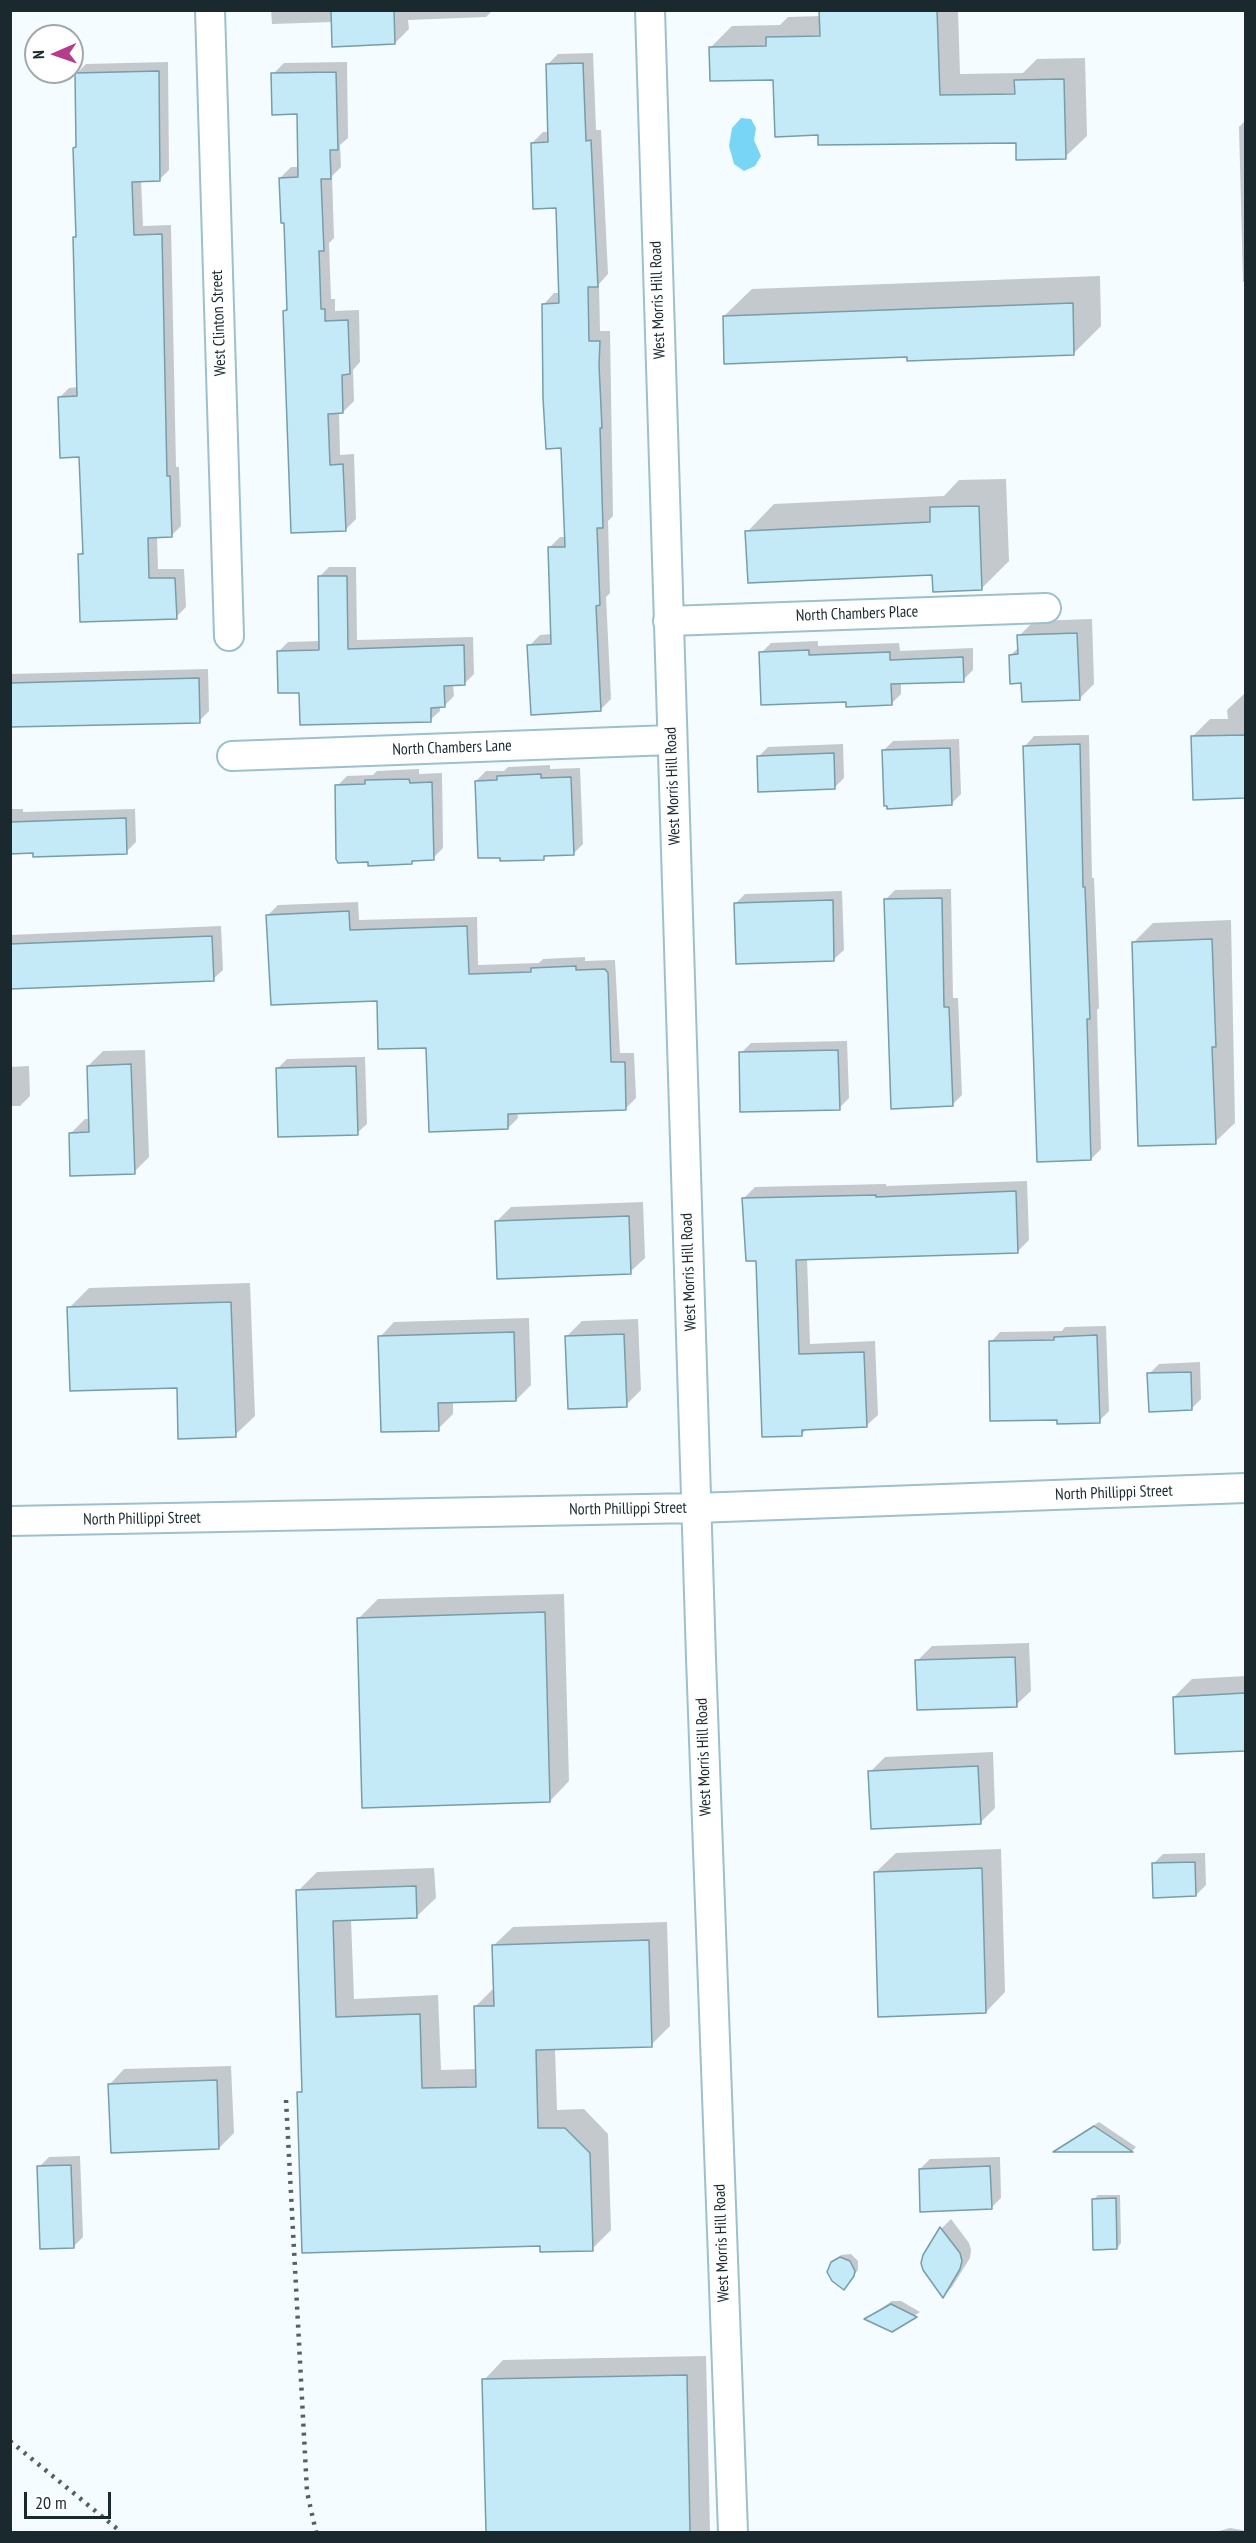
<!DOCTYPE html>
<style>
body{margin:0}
#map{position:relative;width:1256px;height:2543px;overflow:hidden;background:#f4fcff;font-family:"PT Sans Narrow",sans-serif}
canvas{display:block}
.frame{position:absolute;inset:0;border:12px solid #1a292e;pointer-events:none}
.north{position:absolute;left:24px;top:24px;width:60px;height:60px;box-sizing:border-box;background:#fff;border:2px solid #a3a9ab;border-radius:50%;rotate:268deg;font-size:16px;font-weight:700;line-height:24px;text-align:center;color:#1a292e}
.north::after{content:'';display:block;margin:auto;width:21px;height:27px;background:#b73b8c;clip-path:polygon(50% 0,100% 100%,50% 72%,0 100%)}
.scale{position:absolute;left:24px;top:2492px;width:87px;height:27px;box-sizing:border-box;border:3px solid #1a292e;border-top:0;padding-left:8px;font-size:18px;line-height:21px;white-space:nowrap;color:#1a292e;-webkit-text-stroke:4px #fff;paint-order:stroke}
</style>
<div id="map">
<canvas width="1256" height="2543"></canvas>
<div class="frame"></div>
<div class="north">N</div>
<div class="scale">20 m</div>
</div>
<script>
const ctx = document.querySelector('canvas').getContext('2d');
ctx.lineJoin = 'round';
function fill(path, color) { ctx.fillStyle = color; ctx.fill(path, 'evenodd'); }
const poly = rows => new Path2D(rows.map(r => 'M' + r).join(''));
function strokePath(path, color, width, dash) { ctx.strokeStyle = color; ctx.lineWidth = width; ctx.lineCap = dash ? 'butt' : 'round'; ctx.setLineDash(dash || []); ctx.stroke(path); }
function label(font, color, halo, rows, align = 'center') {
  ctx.font = font + ' "PT Sans Narrow",sans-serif'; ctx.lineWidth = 4.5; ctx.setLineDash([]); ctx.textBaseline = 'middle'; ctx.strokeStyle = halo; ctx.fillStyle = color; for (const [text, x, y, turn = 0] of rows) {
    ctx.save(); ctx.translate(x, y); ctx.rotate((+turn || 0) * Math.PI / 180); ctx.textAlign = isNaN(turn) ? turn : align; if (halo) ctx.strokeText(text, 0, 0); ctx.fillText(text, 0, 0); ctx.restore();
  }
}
fill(poly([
 [741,118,751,119,756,128,754,140,761,156,755,166,744,171,734,164,729,146,732,128]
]), '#79d5f6');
fill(poly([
 [271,10,493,10,486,17,408,20,409,29,395,43,333,22,272,24],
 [821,10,958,10,960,74,1023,73,1037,59,1085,58,1087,136,1065,157,1017,141,819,134,774,78,711,47,732,26,780,25,788,17,821,16],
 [593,53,596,130,601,130,608,274,599,284,600,331,610,331,613,516,608,521,610,593,606,597,611,699,600,710,529,646,540,635,552,634,549,548,560,537,566,537,563,446,544,304,554,293,561,293,558,206,532,143,543,132,550,132,547,65,558,54],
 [168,62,169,170,159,180,141,180,143,226,171,225,176,467,179,467,181,526,171,536,157,536,158,569,184,569,186,607,176,617,79,555,84,550,81,456,59,398,69,388,78,387,74,238,77,234,76,74,86,64],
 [347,62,348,138,340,145,341,167,332,176,334,238,329,243,331,299,335,299,335,311,359,310,360,362,353,370,354,401,343,412,339,412,340,455,354,454,356,519,345,530,285,311,288,307,285,221,280,178,291,167,299,167,298,113,273,74,284,63],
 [1246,120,1246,282,1243,282,1239,127],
 [1100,276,1101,326,1074,353,908,356,724,316,752,289],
 [1006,479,1009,561,981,589,934,573,747,532,774,504,944,496,959,480],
 [329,567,356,567,357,640,473,637,474,674,464,684,453,684,454,696,444,706,440,706,440,711,430,720,300,691,278,652,288,642,320,641,319,577],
 [1092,619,1094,684,1079,699,1022,682,1011,655,1019,647,1019,636,1034,621],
 [818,641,818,646,899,643,900,651,973,648,973,670,963,680,901,683,901,694,891,704,848,700,761,653,771,643],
 [208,669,209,711,199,721,10,726,10,674],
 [1245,693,1246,797,1194,798,1192,737,1210,719,1228,719,1227,710],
 [1089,735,1092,878,1094,878,1099,1008,1097,1010,1101,1149,1091,1159,1025,746,1034,736],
 [959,739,961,794,951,804,883,751,893,741],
 [843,744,844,778,834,788,758,757,768,747],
 [550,765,550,769,580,768,583,844,573,854,547,855,543,859,476,781,486,771,504,771,508,767],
 [419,769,419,774,442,773,443,848,433,858,416,859,412,863,337,786,347,776,373,775,377,771],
 [10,809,23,809,23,812,135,809,136,842,126,852,10,852],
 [951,889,953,998,958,998,962,1095,952,1105,885,900,895,890],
 [842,891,844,950,834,959,735,904,745,894],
 [358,902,359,920,477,917,478,965,539,963,543,959,585,957,585,961,615,960,620,1053,634,1053,636,1098,626,1108,517,1112,518,1118,508,1128,378,999,268,915,278,905],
 [1231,920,1235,1123,1215,1142,1133,943,1153,923],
 [221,926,223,970,213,979,10,988,10,935],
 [847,1041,849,1098,839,1108,741,1053,751,1043],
 [145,1050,149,1157,134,1172,70,1134,85,1119,90,1119,88,1066,103,1051],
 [365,1057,367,1124,357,1133,277,1069,287,1059],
 [29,1066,30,1096,20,1106,10,1106,10,1067],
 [1027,1181,1029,1240,1018,1251,807,1258,810,1344,875,1341,878,1415,866,1426,808,1428,802,1434,744,1198,755,1187,886,1184,886,1186],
 [643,1202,645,1258,630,1272,496,1222,511,1207],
 [250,1283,255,1416,235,1435,178,1386,69,1308,89,1288],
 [529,1318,531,1385,516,1400,453,1401,453,1414,438,1429,380,1337,394,1322],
 [638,1319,641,1390,626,1405,567,1336,582,1321],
 [1106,1326,1109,1411,1099,1421,1058,1418,991,1342,1000,1332,1062,1331,1065,1327],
 [1200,1362,1201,1399,1191,1409,1149,1374,1159,1364],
 [564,1594,569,1781,550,1801,358,1619,378,1599],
 [1029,1643,1031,1691,1016,1705,917,1661,932,1646],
 [1246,1676,1246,1749,1176,1752,1174,1697,1192,1679],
 [993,1752,995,1808,980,1823,870,1772,885,1757],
 [1001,1849,1005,1992,986,2012,876,1872,896,1853],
 [1205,1853,1206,1885,1196,1895,1153,1864,1163,1854],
 [434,1868,436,1898,417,1916,351,1919,354,1999,438,1995,441,2070,477,2069,475,2007,495,1987,494,1945,513,1927,667,1922,670,2026,651,2045,555,2048,557,2110,584,2109,608,2134,611,2230,592,2249,542,2244,299,2093,303,2089,298,1891,317,1872],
 [231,2066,234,2133,219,2148,110,2084,124,2069],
 [1099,2122,1136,2147,1132,2151,1057,2150],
 [80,2156,83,2237,73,2247,39,2167,49,2157],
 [1000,2157,1001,2198,991,2208,920,2169,930,2159],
 [1098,2195,1120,2195,1121,2243,1117,2248,1093,2200],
 [951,2219,969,2243,971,2250,970,2258,952,2287,943,2296,924,2255,942,2228],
 [851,2254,858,2261,858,2270,848,2283,829,2267,841,2255],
 [892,2301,901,2301,920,2312,892,2330,867,2318],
 [706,2356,710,2532,487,2532,484,2380,503,2360],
 [1230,2528,1242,2530,1246,2532,1215,2532]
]), '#0003');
const building = poly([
 [331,10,394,10,395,44,332,47,331,10],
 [819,10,937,10,940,95,1015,94,1014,80,1064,79,1066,159,1016,160,1016,143,818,145,818,135,775,137,773,80,710,81,709,47,766,46,766,37,820,36,819,10],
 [583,63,586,141,591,140,598,287,588,287,589,341,600,341,599,365,602,428,600,428,603,528,597,528,600,605,596,606,601,711,531,715,527,645,551,644,548,547,565,547,561,448,546,449,543,398,542,304,559,303,556,208,533,209,531,143,548,142,546,64,583,63],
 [159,71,160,181,132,182,134,235,162,234,167,476,170,476,172,537,148,538,149,578,175,578,177,619,80,622,78,554,83,554,79,457,60,458,58,397,77,396,73,237,76,237,73,148,76,147,75,73,159,71],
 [336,72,338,150,330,150,331,179,321,179,324,251,319,251,321,309,325,309,325,321,348,320,350,374,342,375,343,413,328,414,330,465,343,464,346,531,291,533,283,311,287,310,284,223,281,223,279,178,298,177,297,114,272,115,271,73,336,72],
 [1073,303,1074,355,907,361,907,357,724,364,723,316,1073,303],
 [979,506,982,590,933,592,932,575,748,583,745,531,930,522,930,507,979,506],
 [318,576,347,576,348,649,464,645,465,685,444,686,445,707,431,708,431,722,300,725,299,693,278,693,277,651,319,650,318,576],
 [1077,633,1080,700,1022,702,1021,683,1010,684,1009,655,1018,654,1017,635,1077,633],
 [809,650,809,655,890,652,890,660,963,657,964,682,891,684,892,705,846,707,846,702,761,705,759,652,809,650],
 [199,678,200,723,10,727,10,683,199,678],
 [1245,735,1245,798,1193,800,1191,736,1245,735],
 [1080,744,1083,887,1085,887,1090,1019,1087,1019,1091,1160,1037,1162,1023,746,1080,744],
 [950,748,952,805,887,809,887,806,884,806,882,750,950,748],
 [834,753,835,789,758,792,757,756,834,753],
 [541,774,541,778,571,777,574,855,544,856,544,860,500,861,500,858,478,858,475,781,497,780,497,776,541,774],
 [409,779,410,783,432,782,434,860,412,861,412,864,368,866,368,862,338,863,336,859,335,785,365,784,365,780,409,779],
 [126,818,127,854,33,857,33,853,10,854,10,822,126,818],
 [942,898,944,1007,949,1007,953,1106,891,1109,884,899,942,898],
 [833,900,834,961,736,964,734,903,833,900],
 [349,911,350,930,467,926,469,974,531,972,531,968,576,966,576,970,605,969,608,973,611,1062,625,1062,626,1110,508,1114,508,1129,429,1132,426,1048,378,1049,377,1001,271,1005,266,915,349,911],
 [212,936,214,981,10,989,10,944,212,936],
 [1212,939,1216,1047,1212,1047,1216,1144,1138,1146,1132,942,1212,939],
 [838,1050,840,1110,740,1112,739,1052,838,1050],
 [131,1064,135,1174,70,1176,69,1133,89,1132,87,1066,131,1064],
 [356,1066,358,1135,278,1137,276,1068,356,1066],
 [1016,1191,1018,1253,796,1260,799,1354,864,1352,867,1427,802,1430,802,1436,762,1437,756,1261,746,1261,742,1198,876,1195,876,1197,1016,1191],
 [629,1216,631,1274,497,1279,495,1221,629,1216],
 [231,1302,236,1437,178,1439,177,1388,70,1391,67,1307,231,1302],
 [514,1332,516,1401,438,1403,439,1431,381,1432,378,1336,514,1332],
 [624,1334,627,1407,568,1409,565,1336,624,1334],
 [1097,1335,1100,1423,1057,1424,1057,1420,990,1421,989,1341,1054,1340,1054,1337,1097,1335],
 [1191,1372,1192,1410,1149,1412,1147,1373,1191,1372],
 [545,1612,550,1802,362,1808,357,1618,545,1612],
 [1015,1657,1017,1707,917,1710,915,1660,1015,1657],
 [1245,1693,1245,1751,1175,1754,1173,1697,1245,1693],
 [978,1766,981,1824,871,1829,868,1771,978,1766],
 [1195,1862,1196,1896,1153,1898,1152,1863,1195,1862],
 [982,1868,986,2013,878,2017,874,1872,982,1868],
 [416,1886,417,1918,333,1921,336,2017,420,2014,422,2088,476,2087,474,2006,494,2006,492,1945,649,1940,652,2047,536,2050,538,2128,565,2128,590,2153,593,2251,540,2252,540,2246,302,2253,297,2092,302,2092,296,1890,416,1886],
 [217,2080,219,2149,111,2153,108,2084,217,2080],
 [1094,2126,1133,2152,1053,2152,1094,2126],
 [71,2165,74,2248,40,2249,37,2166,71,2165],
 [990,2166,992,2209,920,2212,919,2169,990,2166],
 [1116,2198,1117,2249,1093,2250,1092,2199,1116,2198],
 [940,2227,960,2253,962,2261,960,2269,943,2298,923,2270,921,2263,923,2255,940,2227],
 [840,2257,850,2261,855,2271,854,2276,844,2290,832,2281,827,2272,831,2262,840,2257],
 [891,2304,917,2317,892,2332,864,2319,891,2304],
 [687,2375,690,2532,486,2532,482,2379,687,2375]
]);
fill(building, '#c4eaf8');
strokePath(building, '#789ca9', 1.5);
const minor = poly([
 [210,10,229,636],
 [650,10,701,1658,733,2532],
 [668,621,1046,608],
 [232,756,671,740],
 [10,1521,696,1508,1246,1488]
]);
strokePath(minor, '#9cc0ce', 32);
strokePath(minor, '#fff', 28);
strokePath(poly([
 [286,2100,307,2492,316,2532],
 [10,2441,121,2532]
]), '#536064', 4.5, [3, 6]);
label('16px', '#1a292e', '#fff', [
 ["West Morris Hill Road",658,300,-92],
 ["West Clinton Street",219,323,-92],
 ["North Chambers Place",857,614,-2],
 ["North Chambers Lane",452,748,-2],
 ["West Morris Hill Road",673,786,-92],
 ["West Morris Hill Road",689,1272,-92],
 ["North Phillippi Street",1114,1493,-2],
 ["North Phillippi Street",628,1509,-1],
 ["North Phillippi Street",142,1519,-1],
 ["West Morris Hill Road",704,1757,-92],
 ["West Morris Hill Road",722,2243,-92]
]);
</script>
